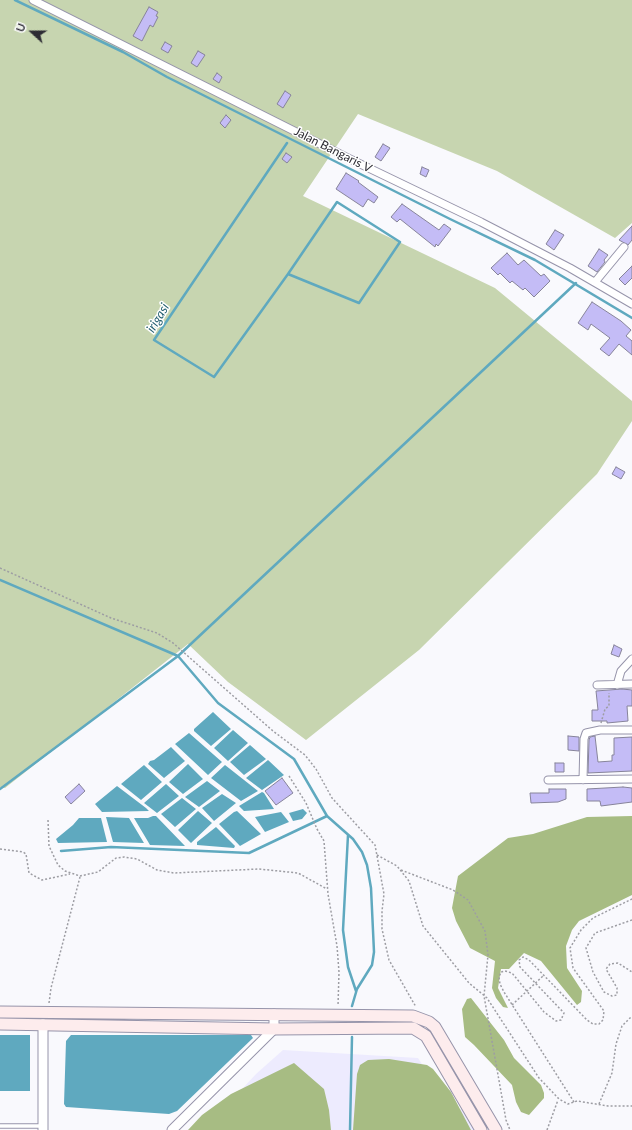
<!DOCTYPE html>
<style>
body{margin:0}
#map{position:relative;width:632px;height:1130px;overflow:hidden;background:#f9f9fd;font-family:Lato,sans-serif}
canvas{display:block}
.north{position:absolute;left:12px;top:12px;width:40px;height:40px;-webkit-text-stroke:3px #fff;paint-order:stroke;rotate:291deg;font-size:11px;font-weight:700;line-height:16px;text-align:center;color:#2d2c34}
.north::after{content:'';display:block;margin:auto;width:14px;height:18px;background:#2d2c34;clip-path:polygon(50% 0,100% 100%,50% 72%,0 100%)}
</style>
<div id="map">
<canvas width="632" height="1130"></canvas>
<div class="north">U</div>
</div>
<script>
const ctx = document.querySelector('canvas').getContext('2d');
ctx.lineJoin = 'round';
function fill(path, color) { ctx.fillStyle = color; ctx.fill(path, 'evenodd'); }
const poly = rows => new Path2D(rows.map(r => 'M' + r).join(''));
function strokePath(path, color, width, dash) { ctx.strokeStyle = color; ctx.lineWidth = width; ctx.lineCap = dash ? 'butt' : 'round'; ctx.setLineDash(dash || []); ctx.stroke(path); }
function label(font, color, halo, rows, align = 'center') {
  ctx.font = font + ' Lato,sans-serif'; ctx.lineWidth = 3; ctx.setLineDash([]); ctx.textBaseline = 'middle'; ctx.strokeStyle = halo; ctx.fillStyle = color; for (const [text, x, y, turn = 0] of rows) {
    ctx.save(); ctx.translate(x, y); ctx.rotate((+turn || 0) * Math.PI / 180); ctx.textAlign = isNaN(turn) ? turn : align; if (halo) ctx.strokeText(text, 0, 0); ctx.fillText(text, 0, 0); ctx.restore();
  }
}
fill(poly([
 [283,1050,418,1058,451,1109,463,1109,475,1130,204,1130,256,1074]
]), '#edebfe');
fill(poly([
 [0,0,632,0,632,223,615,238,497,171,358,114,303,196,495,288,632,401,632,421,597,474,419,650,306,740,228,682,188,644,5,788,0,787]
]), '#c7d5b0');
fill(poly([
 [632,816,632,895,579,921,572,930,566,946,567,968,582,991,581,1002,577,1005,541,961,524,953,509,969,501,969,498,988,508,1008,503,1007,496,998,492,988,495,961,470,948,456,921,452,908,458,876,508,838,533,834,587,817],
 [471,998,504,1040,514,1058,541,1085,544,1093,544,1098,529,1115,521,1112,516,1102,512,1085,474,1045,465,1037,462,1009,467,999],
 [389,1059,427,1065,433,1069,451,1092,471,1130,353,1130,357,1074,360,1065,368,1060],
 [294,1063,324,1089,329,1110,331,1130,188,1130,202,1115,231,1094]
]), '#a7bc83');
fill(poly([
 [213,712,231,729,211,746,194,731,194,729],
 [233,730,248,743,228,761,214,748],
 [189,733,222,762,208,775,175,744],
 [250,745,266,759,244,775,230,762],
 [171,747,185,761,164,778,148,764,150,761,154,760],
 [268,760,284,775,262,790,246,778],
 [188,764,203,779,183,794,169,782],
 [144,765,162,782,141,800,121,784],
 [225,765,258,791,241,801,211,778],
 [207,781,220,791,199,807,185,797],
 [166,784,179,796,157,813,144,803],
 [117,786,146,808,149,811,102,812,95,804],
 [262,792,264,793,274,809,244,811,239,806],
 [222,794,236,803,214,821,202,808],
 [182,798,196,809,175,827,161,814],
 [303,809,307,813,302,819,293,821,289,813],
 [198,811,212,823,191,843,178,830],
 [237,811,261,834,240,846,219,824,234,812],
 [281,812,289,822,265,832,255,817],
 [153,816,156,816,185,846,150,845,134,818,148,818],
 [106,817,129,818,144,843,113,842],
 [79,818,101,818,107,842,58,843,56,839,73,825],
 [216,827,235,846,234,848,197,845,197,842],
 [0,1035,30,1035,30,1091,0,1091],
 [71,1035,251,1035,253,1038,177,1111,169,1114,66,1107,64,1104,66,1041]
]), '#5fa9bf');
strokePath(poly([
 [15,0,123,52,167,77,450,219,535,260,632,318],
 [287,143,154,340,214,377,288,274,359,303,400,242,337,202,288,274],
 [0,580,178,656,218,703,294,759,327,816,353,839,362,852,367,865,371,888,374,952,372,965,357,989,352,1006],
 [0,789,178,656,576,283],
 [348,835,343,930,348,967,356,991],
 [61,851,111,847,249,853,327,816],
 [350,1130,352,1037]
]), '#5fa9bf', 2.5);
const building = poly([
 [149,7,158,12,156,16,158,17,153,27,150,25,142,41,133,36,149,7],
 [165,42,172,46,168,53,161,49,165,42],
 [198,51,205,55,197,67,191,63,198,51],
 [217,73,222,77,219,83,213,79,217,73],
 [285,91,291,95,283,108,277,104,285,91],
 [226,115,231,120,225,128,220,123,226,115],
 [383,144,390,148,381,161,375,157,383,144],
 [286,153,292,157,287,163,282,159,286,153],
 [422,167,429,170,426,177,420,174,422,167],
 [346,173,359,181,358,182,378,197,374,203,368,199,363,207,336,189,346,173],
 [402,204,439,230,444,224,451,229,438,246,436,244,435,247,400,219,397,222,391,217,402,204],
 [632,226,632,240,628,245,619,240,632,226],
 [555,230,564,235,554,250,546,244,555,230],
 [599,249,608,255,604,260,605,262,597,272,588,266,599,249],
 [507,253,518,265,524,260,541,276,544,274,550,281,534,297,525,288,523,290,512,281,510,283,500,273,498,275,491,268,507,253],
 [632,266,632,278,625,285,619,279,632,266],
 [592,302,621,321,631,330,626,336,632,341,632,355,619,344,609,356,600,349,610,338,591,324,588,330,578,323,592,302],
 [616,467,625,472,621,479,612,474,616,467],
 [614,645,622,649,619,657,611,654,614,645],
 [622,689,632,690,632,706,627,706,628,721,607,723,607,721,592,721,592,710,598,710,596,691,622,689],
 [568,736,579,737,579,751,568,750,568,736],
 [595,736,598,762,612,761,612,755,614,755,614,738,632,737,632,771,588,773,589,740,590,737,595,736],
 [555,763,564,763,564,772,555,772,555,763],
 [282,778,293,793,276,805,265,791,282,778],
 [79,784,85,791,71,804,65,797,79,784],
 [623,787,632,788,632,802,601,806,600,801,587,801,587,789,623,787],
 [549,789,566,789,566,799,558,802,531,803,530,793,549,793,549,789]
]);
fill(building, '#c4bcf6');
strokePath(building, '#87849a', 1);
const service = poly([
 [0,1126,43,1126]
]);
const minor = poly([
 [33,0,350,159,481,222,570,268,632,304],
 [595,282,624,247],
 [597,685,632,684],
 [617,685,621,671,632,659],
 [548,780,632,779],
 [583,780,584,739,586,733,600,730,632,730]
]);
const tertiary = poly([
 [43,1024,43,1130],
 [172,1130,274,1029,274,1014]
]);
const secondary = poly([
 [0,1012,413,1016,429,1022,435,1027,496,1130],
 [0,1024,274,1029,413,1028,426,1036,481,1130]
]);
strokePath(service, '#9694aa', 5.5);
strokePath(minor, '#9694aa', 9);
strokePath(tertiary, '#9694aa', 11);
strokePath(secondary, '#9694aa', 13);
strokePath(poly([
 [0,568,111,618,157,633,173,643,273,731,305,755,316,769,332,798,375,845,384,894,382,911,382,929,389,960,416,1007],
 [601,723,605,709,609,706,609,693],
 [289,776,306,803,317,829,324,841,328,894,337,946,339,972,338,1006],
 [48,820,49,846,58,865,65,871,80,876,98,872,116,858,124,857,137,859,157,870,174,873,259,869,298,873,327,889],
 [0,849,23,852,26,854,29,873,42,880,70,874],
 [377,855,397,866,409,881,423,926,469,983,487,998,539,1078,559,1099,568,1104,577,1101,608,1106,632,1106],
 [401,870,453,890,468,900,485,931,488,955,484,996,506,1120,510,1130],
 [632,920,595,933,586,948,593,972,604,992,612,996,617,995,617,988,606,969,610,964,618,963,632,972],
 [49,1003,51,988,80,877],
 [512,1005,543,976],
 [574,1102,504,992,500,984,499,977,501,972,505,971,512,973,544,1012,556,1021,561,1020,564,1013,520,967,519,960,523,957,529,960,587,1020,593,1024,599,1024,603,1020,604,1011,573,968,570,948,581,930,593,918,632,899],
 [599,1104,612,1073,616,1044,622,1026,632,1016],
 [547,1130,558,1100]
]), '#9d9da3', 1.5, [2, 2]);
strokePath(service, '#fff', 3.5);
strokePath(minor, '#fff', 7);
strokePath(tertiary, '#fff', 9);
strokePath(secondary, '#fdeced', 11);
label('12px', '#2d2c34', '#fff', [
 ["Jalan Bangaris V",333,150,27]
]);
label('italic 13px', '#246071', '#fff', [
 ["irigasi",158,318,-59]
]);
</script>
